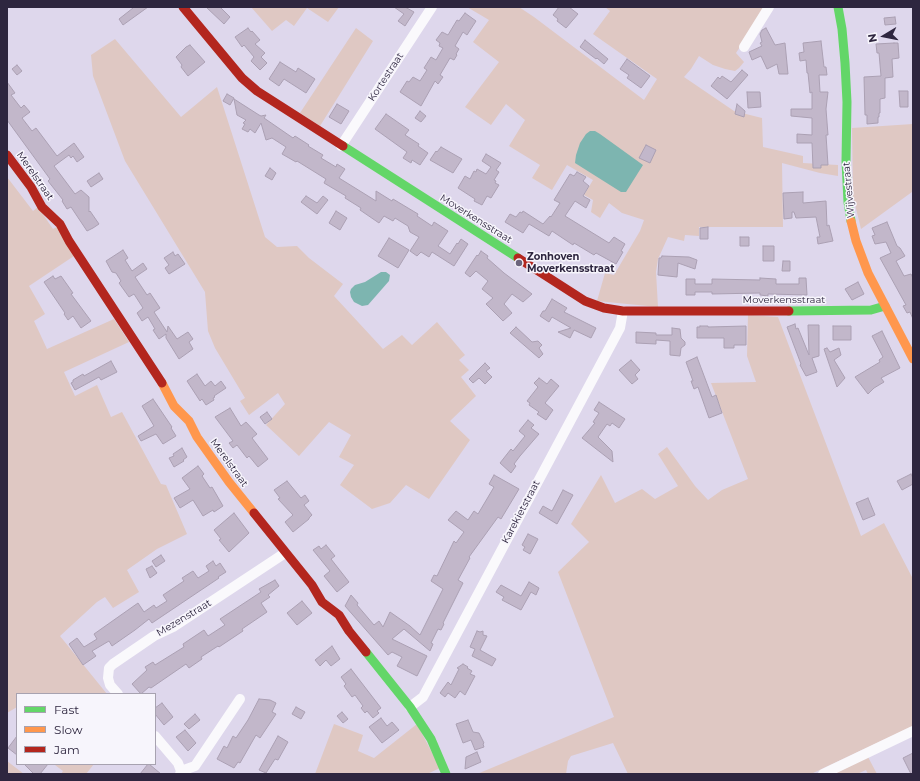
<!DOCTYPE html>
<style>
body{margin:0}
#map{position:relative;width:920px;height:781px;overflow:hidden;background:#ded7ec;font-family:Montserrat,sans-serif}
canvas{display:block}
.frame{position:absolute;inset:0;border:8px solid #2e263f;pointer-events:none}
.legend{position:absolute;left:16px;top:693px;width:140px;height:72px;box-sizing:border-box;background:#f7f5fc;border:1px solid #a7a2b0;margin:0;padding:5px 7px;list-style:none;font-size:12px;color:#2e263f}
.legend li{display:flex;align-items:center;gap:8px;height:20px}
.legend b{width:20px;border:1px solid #a7a2b0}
.north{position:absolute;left:864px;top:16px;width:40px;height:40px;-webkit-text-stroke:3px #f7f5fc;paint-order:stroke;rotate:260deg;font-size:11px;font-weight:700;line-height:16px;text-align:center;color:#2e263f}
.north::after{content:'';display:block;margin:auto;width:14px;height:18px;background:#2e263f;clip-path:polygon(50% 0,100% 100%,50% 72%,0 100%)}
</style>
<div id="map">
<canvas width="920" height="781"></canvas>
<div class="frame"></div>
<ul class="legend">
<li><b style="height:5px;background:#63d668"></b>Fast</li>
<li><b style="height:5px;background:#ff974d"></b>Slow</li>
<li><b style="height:5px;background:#b3261e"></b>Jam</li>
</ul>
<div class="north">N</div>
</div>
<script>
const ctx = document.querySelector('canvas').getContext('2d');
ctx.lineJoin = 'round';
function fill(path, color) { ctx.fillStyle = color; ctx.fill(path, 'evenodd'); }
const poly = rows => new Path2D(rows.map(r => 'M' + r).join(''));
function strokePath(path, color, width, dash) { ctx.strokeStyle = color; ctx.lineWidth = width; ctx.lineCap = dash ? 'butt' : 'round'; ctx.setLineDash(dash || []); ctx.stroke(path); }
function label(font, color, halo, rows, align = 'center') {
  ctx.font = font + ' Montserrat,sans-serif'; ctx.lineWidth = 3; ctx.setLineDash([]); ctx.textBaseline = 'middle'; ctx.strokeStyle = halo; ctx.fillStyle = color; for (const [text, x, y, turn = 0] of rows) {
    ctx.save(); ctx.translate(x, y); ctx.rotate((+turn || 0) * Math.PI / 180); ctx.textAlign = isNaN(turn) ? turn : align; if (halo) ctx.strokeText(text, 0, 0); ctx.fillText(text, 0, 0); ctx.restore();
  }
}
fill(poly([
 [251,7,339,7,328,22,307,8,294,26,286,20,272,31],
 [467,7,519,7,534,17,644,100,657,79,593,34,610,11,605,7,766,7,736,53,744,62,739,68,735,71,725,69,713,65,699,56,691,69,684,77,734,111,762,118,763,147,803,156,803,163,838,165,838,176,820,173,782,163,783,227,699,227,699,236,685,235,684,241,668,237,658,259,656,272,658,307,597,301,605,273,614,275,640,231,644,220,622,213,609,203,600,218,591,212,593,200,584,195,593,180,567,165,552,190,532,178,540,165,509,146,525,120,506,104,491,125,465,107,499,62,473,42,489,20],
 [356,28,373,41,320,126,300,113],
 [115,39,181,117,217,87,265,237,277,247,297,246,309,258,343,284,334,296,383,349,402,335,412,345,437,322,465,355,459,360,469,370,461,377,476,396,450,421,470,440,429,499,406,485,390,503,372,509,340,485,354,465,339,457,351,435,329,422,299,456,266,425,285,404,278,393,249,415,240,401,245,398,215,348,208,331,205,292,125,161,93,76,91,55],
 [913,124,913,195,912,192,861,229,853,196,852,128],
 [7,177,33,211,38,207,53,229,57,227,74,256,29,286,45,314,34,321,47,349,114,319,129,342,64,372,75,396,97,385,111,417,122,412,161,484,166,485,187,534,157,549,127,570,139,592,113,608,105,597,97,602,60,636,107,694,17,694,17,707,7,713],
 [748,315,778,317,861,536,884,523,913,579,913,726,811,774,628,774,613,743,571,756,568,761,566,774,477,774,614,717,558,572,589,542,571,524,601,475,615,503,642,489,655,499,678,486,658,454,667,447,695,486,708,500,722,490,748,479,711,383,756,382,747,356],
 [334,724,363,735,358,751,374,758,417,724,440,768,427,774,315,774],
 [868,757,877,774,868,774,866,770,857,774,834,774],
 [7,761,24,774,7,774],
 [56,764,94,764,86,774,61,774,63,771,55,765]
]), '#dfc8c3');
fill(poly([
 [590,131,595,131,600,134,643,165,626,192,621,192,575,163,576,155,580,143,586,134],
 [381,272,386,272,390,275,389,281,368,305,362,306,354,302,351,297,350,292,351,289,355,285,365,282]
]), '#7db5b0');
const building = poly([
 [132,7,148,7,123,25,119,19,133,8,132,7],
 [206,7,220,7,230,17,224,24,206,7],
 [394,7,405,7,414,12,405,26,398,21,404,14,394,7],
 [559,7,569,7,578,14,566,28,557,21,558,19,553,15,559,7],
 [465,13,476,21,467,35,463,32,455,46,459,49,456,54,457,55,454,60,450,58,440,75,443,77,438,84,435,81,421,106,400,92,407,81,409,82,413,77,420,81,427,70,424,68,431,57,436,60,443,48,439,46,440,43,436,40,442,32,448,35,457,20,459,21,465,13],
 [895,17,896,24,885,25,884,18,895,17],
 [248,28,251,32,252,31,260,40,255,44,265,53,261,57,267,63,260,70,251,61,254,57,244,45,242,47,235,37,248,28],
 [766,28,775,45,785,43,788,74,779,74,777,64,767,69,761,56,752,60,749,52,762,46,760,43,762,42,760,34,762,30,766,28],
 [585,40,608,59,604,64,597,58,596,59,580,47,585,40],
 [821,41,824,67,826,67,827,75,819,75,820,92,828,92,826,109,828,135,826,135,828,165,821,165,821,168,813,168,812,143,797,143,797,134,812,135,812,118,791,116,791,109,812,109,812,92,810,93,808,73,807,73,806,60,800,61,799,53,804,52,803,43,821,41],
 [894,43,898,43,899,58,892,59,893,77,885,78,885,98,880,99,880,113,879,113,879,117,878,117,878,123,867,124,867,115,865,115,864,77,881,76,879,53,877,53,876,44,894,43],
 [190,45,205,62,188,76,181,67,182,65,176,57,186,47,190,45],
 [627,59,650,76,641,88,627,78,629,75,620,69,627,59],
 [280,62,296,72,298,68,315,79,306,93,284,79,279,86,269,79,280,62],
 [17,65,22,71,17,75,12,69,17,65],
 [742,70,748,75,727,99,711,86,718,77,720,79,722,76,731,82,742,70],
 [7,82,15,93,11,95,21,108,24,105,30,112,22,118,32,131,36,128,57,156,74,143,84,157,77,162,73,156,71,158,69,155,54,166,75,194,81,190,89,197,89,212,90,211,99,224,93,228,87,231,71,207,67,209,62,201,63,200,48,181,50,179,7,120,7,82],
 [899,91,908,91,908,107,900,107,899,91],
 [747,92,760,92,761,107,748,108,747,92],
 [227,94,234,98,230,105,223,101,227,94],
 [234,99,259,115,261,116,266,115,264,118,293,138,295,136,309,145,308,146,323,155,321,158,336,167,337,164,345,169,339,178,368,196,376,201,376,191,392,201,393,199,418,214,417,216,432,226,434,222,448,231,438,246,450,254,457,243,458,244,461,239,468,244,454,266,432,252,429,257,421,252,417,256,410,251,419,237,410,232,408,226,395,218,393,221,384,216,379,223,360,210,361,208,345,198,346,196,324,183,326,179,297,161,296,162,282,154,286,147,272,138,266,140,261,123,255,133,250,129,248,132,242,129,245,124,243,123,246,120,237,115,234,99],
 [337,104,349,111,341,124,329,117,337,104],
 [737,104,745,111,744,117,735,114,737,104],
 [420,111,426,116,421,122,415,118,420,111],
 [386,114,409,130,405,135,419,144,418,146,428,153,420,165,412,160,411,163,403,158,407,152,375,129,386,114],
 [646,145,656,150,650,163,639,158,646,145],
 [441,147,462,159,453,173,430,160,436,151,437,152,441,147],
 [486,154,501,163,496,170,499,172,494,180,496,181,495,183,499,185,491,198,487,196,482,205,474,201,475,199,458,188,465,176,470,179,474,171,476,172,477,169,486,174,491,167,482,161,486,154],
 [270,168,276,173,272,180,265,176,270,168],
 [577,172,586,177,583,181,589,186,583,196,590,200,586,208,575,201,565,216,609,243,614,237,625,244,621,251,623,252,616,264,596,253,594,255,574,243,573,245,552,231,549,236,529,224,523,233,505,222,510,214,516,217,520,212,522,213,523,211,543,224,550,216,551,217,560,203,554,200,570,174,574,176,577,172],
 [99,173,103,179,91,187,87,181,99,173],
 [803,192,803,203,826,201,827,226,829,225,833,241,818,244,817,237,820,237,816,217,796,218,794,212,792,212,792,218,784,219,783,193,803,192],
 [306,196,317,203,323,196,328,200,317,214,301,202,306,196],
 [336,211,347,218,340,230,329,223,336,211],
 [887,222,897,246,900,248,905,256,896,261,904,276,911,274,913,278,913,319,910,312,907,313,903,306,906,305,880,258,891,253,886,242,875,244,872,236,875,235,872,228,887,222],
 [708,227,708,239,700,239,700,228,708,227],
 [740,237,749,237,749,246,740,246,740,237],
 [389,238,409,250,398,268,378,256,389,238],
 [763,246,774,246,774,261,763,261,763,246],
 [123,250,128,258,125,260,132,271,143,263,147,269,135,277,147,295,150,293,160,308,154,312,167,332,168,326,177,339,188,332,193,339,189,342,193,349,179,359,166,338,166,334,159,339,153,330,155,329,148,317,142,321,137,313,143,308,134,294,129,297,119,283,121,281,116,273,112,272,106,261,123,250],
 [481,251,488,256,487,258,504,273,532,294,523,302,512,294,504,304,512,313,503,321,486,304,493,298,482,289,488,281,476,271,470,277,465,273,477,255,478,256,481,251],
 [173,252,175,256,178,254,185,264,169,274,165,268,169,265,164,258,173,252],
 [662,256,689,257,697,260,695,269,678,263,677,277,658,275,659,258,661,258,662,256],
 [783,261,790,261,790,271,782,271,783,261],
 [53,276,55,279,61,276,73,293,71,294,91,321,81,328,73,316,68,320,64,314,65,313,44,282,53,276],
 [760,278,776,279,776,284,799,284,799,278,806,278,807,295,768,294,768,296,760,295,760,293,712,294,712,292,695,292,695,295,686,295,686,279,695,279,695,284,712,284,712,279,760,280,760,278],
 [858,282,864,294,852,300,845,289,858,282],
 [552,299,567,308,564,312,596,328,591,338,574,330,570,338,558,332,571,328,552,317,549,322,540,316,543,311,545,311,552,299],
 [795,324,796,329,798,328,809,355,808,325,819,325,819,356,812,358,817,372,806,376,800,365,801,364,787,327,795,324],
 [700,326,708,326,708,327,746,326,746,345,734,345,734,348,724,348,724,338,697,338,697,327,700,327,700,326],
 [833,326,851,326,851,340,833,340,833,326],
 [516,327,532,342,538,341,542,345,539,348,543,354,539,358,510,333,516,327],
 [672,328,680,329,681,338,685,342,685,345,681,348,680,356,670,355,670,341,656,340,656,344,636,343,636,332,656,333,656,335,672,335,672,328],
 [882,331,900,368,881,378,884,382,874,388,868,394,855,377,880,362,879,360,883,357,872,336,882,331],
 [827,348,830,352,839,348,841,355,834,360,845,378,837,387,824,349,827,348],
 [697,357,712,397,716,395,722,413,709,418,698,387,694,389,691,381,693,381,686,362,697,357],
 [631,360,640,370,635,375,638,379,632,384,619,370,631,360],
 [111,361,117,372,101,380,99,377,75,390,71,383,73,382,73,380,83,374,84,376,111,361],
 [485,363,490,368,486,371,492,377,485,384,479,378,473,383,469,379,485,363],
 [197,374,205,386,211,381,215,386,221,381,226,388,214,396,215,397,213,398,214,400,206,405,202,399,200,401,187,381,197,374],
 [539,378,547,384,551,379,559,386,545,403,553,410,546,420,537,414,539,412,529,405,530,403,527,401,538,387,534,383,539,378],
 [153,399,172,427,171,428,176,436,163,444,156,434,141,441,138,436,154,426,142,406,153,399],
 [599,402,625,419,619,428,612,423,610,426,607,424,598,437,612,451,613,462,582,438,595,423,593,422,599,413,594,410,599,402],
 [230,408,241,426,246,422,257,434,252,438,268,459,258,467,249,456,247,458,237,445,233,448,229,443,233,441,215,417,230,408],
 [267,412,272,419,265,424,260,417,267,412],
 [528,420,534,425,531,428,539,434,520,456,514,464,516,466,511,473,500,463,511,449,513,451,525,436,519,431,528,420],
 [182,448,187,457,183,460,184,461,174,467,169,458,174,456,173,454,182,448],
 [198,466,204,474,202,476,210,488,212,487,223,506,214,512,213,510,203,516,193,500,180,508,174,498,190,489,182,478,198,466],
 [911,474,913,478,913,484,902,490,897,481,911,474],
 [494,475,519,489,501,519,498,517,469,557,470,558,458,580,463,583,443,623,444,624,441,630,438,629,431,643,433,644,430,651,404,629,392,639,427,656,417,676,397,666,402,657,392,652,388,655,345,606,351,595,358,603,357,605,374,625,379,621,383,627,390,612,410,626,420,635,443,589,431,581,434,575,437,576,454,541,456,543,464,532,448,520,456,511,468,520,474,511,478,514,494,487,489,484,494,475],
 [287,481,301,498,305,495,309,501,304,505,312,515,309,518,309,519,293,532,285,522,293,515,278,499,280,498,274,490,287,481],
 [563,490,573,495,557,524,539,513,543,506,552,511,563,490],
 [868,498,875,515,863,520,856,503,868,498],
 [234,513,249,533,229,552,219,540,221,539,214,530,234,513],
 [528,534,538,539,530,554,523,550,525,547,522,545,528,534],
 [326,545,335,556,331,559,349,582,337,592,324,576,330,571,313,550,319,546,321,549,326,545],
 [161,555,165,561,156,567,152,561,161,555],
 [213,561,216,566,220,563,226,572,218,577,219,578,152,623,149,619,135,630,112,646,109,641,92,651,96,656,83,665,69,644,77,638,84,647,97,639,94,634,138,603,144,612,154,605,156,608,167,601,163,595,184,581,182,578,193,571,198,578,209,571,206,566,213,561],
 [152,566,157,573,150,578,146,569,152,566],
 [275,580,279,586,268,595,270,597,261,603,267,612,242,629,243,631,219,647,218,646,201,657,202,659,189,668,186,664,151,688,149,687,141,694,132,684,147,670,145,667,153,662,155,665,184,647,183,644,204,630,208,636,225,625,220,619,261,592,259,589,275,580],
 [529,582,539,588,536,595,531,592,521,610,502,600,504,597,496,592,501,585,521,596,529,582],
 [302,601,312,613,297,625,287,613,302,601],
 [477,631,480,632,483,631,483,635,487,636,480,650,496,659,492,666,472,656,475,649,470,647,477,631],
 [332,646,340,659,331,666,326,660,320,666,315,660,332,646],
 [463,664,468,667,467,668,472,671,470,674,475,676,465,695,460,691,455,698,448,693,445,697,440,693,448,682,451,685,459,669,457,668,463,664],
 [351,669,381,708,377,711,379,713,373,718,367,711,365,713,361,708,363,706,355,695,352,697,344,686,346,684,341,677,351,669],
 [259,699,270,700,276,703,272,712,276,714,260,738,256,735,240,763,238,762,234,768,217,759,224,746,227,748,233,736,236,738,248,720,259,699],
 [162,703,173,717,164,725,155,714,155,708,162,703],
 [296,707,305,712,301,719,292,714,296,707],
 [342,712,348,719,343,723,337,716,342,712],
 [195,714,200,720,189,729,184,724,195,714],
 [381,718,387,726,392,722,399,730,382,743,369,727,381,718],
 [468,720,473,732,479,733,484,743,483,744,484,747,475,750,471,740,463,743,456,724,468,720],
 [185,730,196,743,188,751,176,737,185,730],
 [17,736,17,755,8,748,17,736],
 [278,736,288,742,278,760,275,759,266,773,259,770,278,736],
 [477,752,481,762,465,769,466,757,477,752],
 [913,753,913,774,911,774,903,758,913,753],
 [24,764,48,764,40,774,34,774,24,764],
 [148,764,149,764,161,774,140,774,148,764]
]);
fill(building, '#c2b7ca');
strokePath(building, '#aba0b3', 1);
strokePath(poly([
 [744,47,769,7],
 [341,146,432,7],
 [118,694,110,685,108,678,109,668,113,664,154,636,173,627,285,553],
 [410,707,423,697,620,328,623,311],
 [155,736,178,763,181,771,180,774],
 [181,771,195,766,240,699],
 [823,774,913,731]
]), '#faf9fc', 10);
strokePath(poly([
 [838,7,842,29,845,63,847,102,846,161,848,202,851,221],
 [343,146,518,258],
 [789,311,871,310,885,306],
 [366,652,410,707,431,739,446,774]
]), '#63d668', 9);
strokePath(poly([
 [851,221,856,241,868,273,913,359],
 [162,383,174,406,189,421,197,437,229,482,254,513]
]), '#ff974d', 9);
strokePath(poly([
 [183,7,242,78,257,91,343,146],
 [7,155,31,187,42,207,60,224,69,241,162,383],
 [518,258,585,301,604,308,623,311,789,311],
 [254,513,312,585,322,602,339,615,349,631,366,652]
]), '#b3261e', 9);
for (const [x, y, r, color] of [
 [519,263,4,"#6c647c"]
]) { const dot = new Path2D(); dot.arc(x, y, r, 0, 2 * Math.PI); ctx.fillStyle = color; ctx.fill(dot); strokePath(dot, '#f7f5fc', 1.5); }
label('10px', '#2e263f', '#f7f5fc', [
 ["Kortestraat",386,77,-57],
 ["Merelstraat",35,176,55],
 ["Wijvestraat",849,190,-95],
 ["Moverkensstraat",476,219,32],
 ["Moverkensstraat",784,300],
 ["Merelstraat",229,463,54],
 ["Karekietstraat",521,512,-62],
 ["Mezenstraat",184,618,-31]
]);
label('bold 10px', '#2e263f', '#f7f5fc', [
 ["Zonhoven",527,257],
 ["Moverkensstraat",527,269]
], 'left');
</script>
